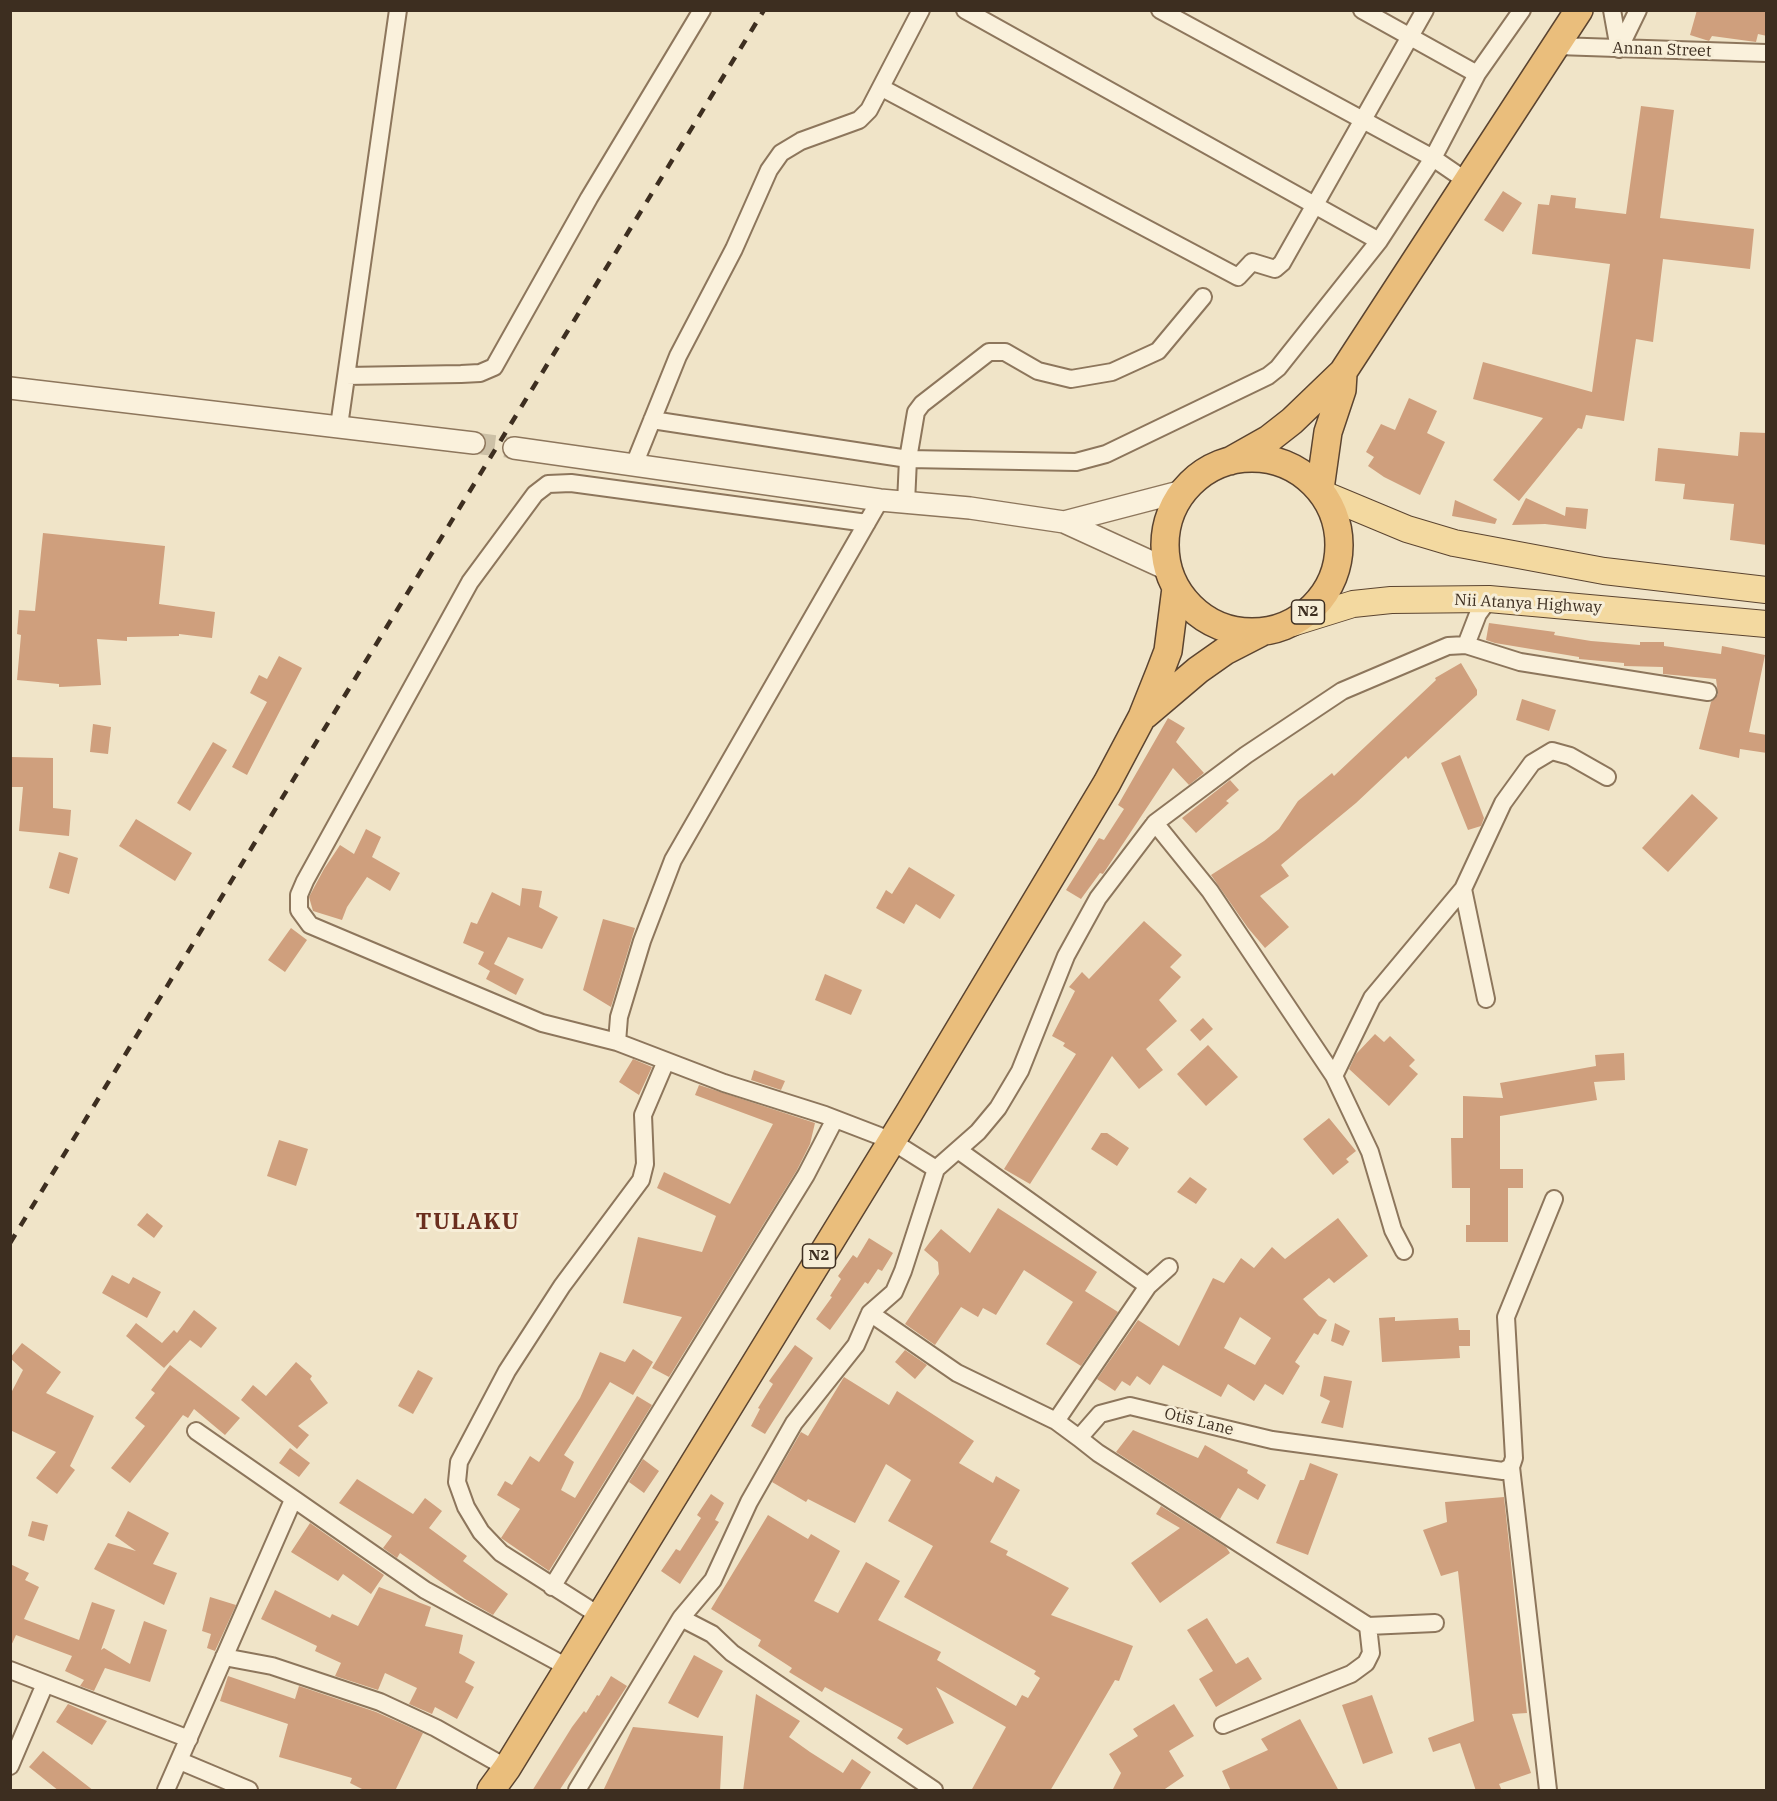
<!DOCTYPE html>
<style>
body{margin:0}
#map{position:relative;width:1777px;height:1801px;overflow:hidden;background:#f0e4c8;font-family:"IBM Plex Serif",serif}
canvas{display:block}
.frame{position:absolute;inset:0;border:12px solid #3d2e20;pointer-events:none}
</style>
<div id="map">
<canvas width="1777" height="1801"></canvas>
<div class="frame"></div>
</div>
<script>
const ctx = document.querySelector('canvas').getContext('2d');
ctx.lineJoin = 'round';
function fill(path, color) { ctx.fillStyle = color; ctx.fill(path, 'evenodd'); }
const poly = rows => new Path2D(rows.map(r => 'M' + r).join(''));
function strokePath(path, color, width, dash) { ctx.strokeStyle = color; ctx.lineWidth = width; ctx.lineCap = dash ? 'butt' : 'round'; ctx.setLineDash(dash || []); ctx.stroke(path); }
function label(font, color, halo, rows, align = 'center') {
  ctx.font = font + ' "IBM Plex Serif",serif'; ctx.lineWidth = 6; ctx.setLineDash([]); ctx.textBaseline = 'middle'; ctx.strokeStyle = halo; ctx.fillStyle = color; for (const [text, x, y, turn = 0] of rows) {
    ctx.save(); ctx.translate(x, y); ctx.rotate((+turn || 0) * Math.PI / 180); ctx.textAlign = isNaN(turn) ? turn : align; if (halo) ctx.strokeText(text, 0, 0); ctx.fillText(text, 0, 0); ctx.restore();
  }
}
fill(poly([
 [1697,10,1767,10,1767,36,1758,34,1756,42,1712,36,1709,41,1690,35],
 [1641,106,1674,110,1660,218,1754,229,1750,269,1663,259,1653,342,1636,339,1624,421,1586,415,1582,429,1578,428,1519,501,1493,480,1543,418,1473,399,1483,362,1592,392,1610,264,1532,254,1538,204,1549,205,1551,195,1576,198,1575,208,1626,214],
 [1503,191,1522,203,1503,232,1484,220],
 [1409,398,1437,411,1427,433,1445,442,1420,495,1384,477,1368,466,1374,457,1366,452,1381,424,1395,430],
 [1740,432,1767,433,1767,545,1730,540,1734,504,1683,499,1685,484,1655,481,1658,448,1738,456],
 [1526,498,1565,516,1566,507,1588,509,1586,529,1545,524,1512,525],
 [1455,500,1497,519,1495,524,1452,516],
 [43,533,165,546,159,604,215,612,212,638,179,634,179,636,127,637,127,641,97,639,101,685,59,687,59,684,17,680,21,635,17,634,19,610,35,611],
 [1489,623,1555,632,1554,635,1591,641,1640,645,1640,642,1664,642,1664,646,1721,654,1722,646,1765,655,1749,732,1767,735,1767,753,1740,749,1739,758,1699,749,1711,702,1718,694,1716,679,1663,674,1663,667,1624,666,1624,663,1579,659,1579,657,1495,643,1486,640],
 [279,656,302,668,247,775,232,767,267,702,250,693,259,675,267,679],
 [1461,663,1477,690,1477,695,1408,759,1406,756,1356,803,1281,865,1289,876,1260,896,1289,927,1265,948,1248,928,1211,875,1264,841,1279,829,1298,801,1332,773,1334,776,1436,680,1435,678],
 [1522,699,1556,710,1549,731,1516,720],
 [1168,718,1185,728,1176,742,1204,773,1189,785,1173,768,1103,874,1100,873,1081,899,1066,890,1099,838,1104,840,1124,809,1118,805],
 [93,724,111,727,108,754,90,752],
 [213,742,227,750,190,811,177,803],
 [1460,755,1484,818,1481,826,1468,830,1441,763],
 [11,757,53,758,53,808,71,810,69,836,19,831,23,787,10,787],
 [1230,780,1239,790,1226,801,1229,803,1196,833,1182,818],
 [1692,794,1718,818,1668,872,1642,848],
 [136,819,192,853,175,881,119,846],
 [366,829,381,837,372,857,400,873,390,891,367,877,347,907,342,920,313,911,309,897,324,869,340,845,354,854],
 [59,852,78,858,69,894,49,888],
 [909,867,955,895,940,919,916,904,904,924,876,908,886,890,892,894],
 [522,888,542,891,539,907,558,917,542,949,508,937,494,964,524,979,516,995,486,979,490,971,478,964,484,952,463,943,471,922,477,924,492,892,520,906],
 [603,919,635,928,611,1007,583,990],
 [1144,921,1182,955,1170,967,1181,977,1159,1000,1177,1021,1146,1049,1163,1070,1139,1089,1112,1056,1030,1184,1004,1169,1076,1054,1063,1046,1065,1043,1052,1036,1075,991,1069,987,1082,972,1089,979],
 [291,928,307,940,285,972,268,960],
 [825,974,862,990,851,1015,815,1000],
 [1203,1018,1213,1029,1200,1041,1190,1030],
 [1375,1034,1384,1042,1390,1036,1415,1060,1409,1066,1418,1074,1389,1106,1349,1069,1356,1054],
 [1208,1045,1238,1077,1206,1106,1177,1074],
 [1624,1053,1625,1080,1594,1082,1597,1100,1500,1116,1500,1169,1523,1169,1523,1188,1508,1188,1508,1242,1466,1242,1466,1225,1470,1225,1470,1188,1452,1188,1451,1138,1463,1138,1463,1096,1503,1098,1500,1083,1596,1066,1595,1055],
 [633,1059,652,1067,639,1095,619,1082],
 [754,1070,785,1081,781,1090,751,1080],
 [699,1085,815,1123,810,1144,797,1170,669,1377,652,1368,682,1317,623,1303,638,1237,702,1252,716,1216,657,1188,664,1172,730,1204,773,1124,695,1095],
 [1329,1118,1356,1151,1346,1159,1349,1162,1333,1175,1303,1139],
 [1101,1133,1107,1133,1129,1148,1117,1166,1091,1149],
 [279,1140,308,1149,296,1186,267,1176],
 [1190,1177,1207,1189,1196,1204,1177,1192],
 [998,1208,1097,1272,1085,1291,1118,1312,1081,1366,1046,1344,1073,1302,1024,1270,996,1315,983,1308,978,1317,961,1307,935,1345,905,1324,939,1274,938,1262,924,1250,930,1242,941,1229,970,1253],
 [147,1213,163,1226,154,1238,137,1225],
 [1338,1218,1368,1256,1334,1283,1329,1278,1303,1299,1319,1316,1327,1320,1318,1335,1314,1333,1295,1362,1300,1366,1283,1395,1265,1384,1254,1401,1228,1384,1221,1397,1163,1365,1150,1385,1137,1376,1130,1386,1122,1381,1115,1391,1097,1379,1138,1320,1179,1346,1213,1278,1224,1283,1241,1258,1254,1268,1272,1247,1285,1259],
 [1240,1317,1271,1338,1255,1365,1224,1348],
 [869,1238,893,1253,882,1271,878,1269,868,1284,865,1282,830,1330,816,1319,832,1297,830,1296,841,1279,838,1276,853,1255,857,1258],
 [112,1275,129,1284,133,1277,161,1292,147,1318,102,1293],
 [194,1310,217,1328,201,1348,190,1340,164,1368,126,1336,136,1323,162,1343,174,1330,177,1333],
 [1395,1317,1395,1321,1458,1318,1459,1330,1470,1330,1470,1346,1459,1346,1460,1358,1382,1362,1379,1318],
 [1335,1323,1350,1331,1343,1346,1331,1341],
 [22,1343,61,1372,46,1393,94,1416,70,1466,75,1470,57,1494,36,1478,56,1452,10,1430,10,1395,23,1370,10,1358],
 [795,1345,813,1358,765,1434,751,1426,760,1409,758,1408,773,1384,769,1381],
 [633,1349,653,1362,633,1395,610,1382,564,1455,574,1462,561,1490,575,1498,637,1396,652,1405,549,1571,501,1538,520,1509,497,1495,505,1481,512,1485,530,1456,539,1462,580,1398,600,1352,625,1362],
 [905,1350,927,1365,915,1379,895,1362],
 [296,1362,312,1376,310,1379,328,1403,298,1426,309,1435,297,1449,241,1400,253,1385,266,1396],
 [170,1365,240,1418,225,1435,194,1409,188,1418,183,1415,130,1483,111,1468,145,1426,135,1418,155,1393,151,1390],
 [418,1370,433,1378,413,1414,398,1406],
 [1324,1376,1352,1381,1343,1428,1321,1423,1330,1401,1320,1396],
 [844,1377,889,1405,897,1391,974,1441,959,1463,993,1483,996,1476,1020,1490,990,1542,1008,1551,1006,1555,1069,1588,1051,1615,1133,1646,1119,1681,1115,1680,1050,1791,971,1791,1006,1727,936,1687,954,1723,907,1745,897,1738,903,1729,825,1687,822,1692,789,1672,792,1668,758,1646,761,1640,711,1609,768,1515,808,1539,811,1534,840,1551,814,1601,838,1613,866,1562,900,1581,878,1620,941,1652,937,1660,1016,1706,1022,1695,1028,1698,1040,1678,1034,1674,1036,1671,904,1597,933,1546,888,1521,911,1480,886,1464,855,1523,808,1499,806,1502,772,1482,801,1432,808,1436],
 [1133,1430,1198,1458,1205,1445,1248,1470,1247,1473,1266,1485,1258,1500,1238,1488,1220,1519,1116,1452],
 [290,1448,310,1463,299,1477,279,1463],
 [643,1459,659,1471,644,1493,629,1482],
 [1310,1463,1338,1474,1308,1555,1276,1543,1300,1480,1304,1480],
 [357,1479,413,1514,425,1498,442,1511,429,1528,467,1556,463,1561,508,1594,493,1615,465,1599,400,1553,397,1558,383,1548,392,1536,339,1503],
 [711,1494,724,1503,715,1520,719,1522,680,1584,661,1571,676,1549,680,1551,701,1518,697,1515],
 [1504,1497,1527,1713,1512,1714,1531,1773,1499,1784,1502,1791,1476,1791,1460,1743,1433,1752,1428,1738,1474,1721,1458,1571,1441,1576,1423,1530,1447,1522,1445,1502],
 [1161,1506,1226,1547,1230,1553,1160,1603,1131,1563,1180,1528,1156,1514],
 [128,1511,169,1533,153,1564,177,1573,164,1605,94,1569,108,1543,136,1551,115,1536],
 [32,1521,48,1525,44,1541,28,1536],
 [310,1523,384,1575,371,1594,343,1574,338,1581,291,1552],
 [10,1564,29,1573,25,1580,39,1587,24,1619,79,1640,92,1602,115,1610,101,1650,104,1648,130,1664,144,1621,167,1630,150,1682,105,1668,94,1691,80,1686,84,1680,65,1671,72,1656,16,1635,10,1648],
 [379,1587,431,1607,425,1626,463,1635,459,1653,475,1662,465,1682,474,1687,457,1719,435,1707,432,1714,409,1704,417,1688,385,1673,378,1690,335,1676,341,1663,315,1651,317,1646,261,1619,275,1590,330,1618,332,1614,358,1626],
 [210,1597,236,1605,215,1651,207,1648,211,1634,202,1631],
 [1207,1618,1236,1664,1248,1657,1262,1679,1216,1707,1199,1679,1213,1671,1187,1630],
 [694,1655,723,1671,698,1718,668,1703],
 [228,1676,295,1699,299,1686,376,1712,423,1733,395,1791,366,1791,350,1783,352,1778,279,1757,288,1724,220,1701],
 [611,1676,627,1686,559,1791,532,1791,572,1727,584,1711,586,1713,597,1695,599,1696],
 [756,1694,800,1721,789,1737,810,1752,843,1773,852,1759,871,1772,859,1791,743,1791],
 [1372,1695,1393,1753,1363,1764,1342,1705],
 [68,1704,107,1721,92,1745,56,1722],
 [1174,1704,1194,1736,1169,1751,1184,1776,1162,1791,1112,1791,1121,1773,1109,1754,1138,1736,1133,1729],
 [1300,1719,1339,1791,1231,1791,1222,1771,1268,1750,1261,1739],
 [633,1727,723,1736,720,1791,603,1791],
 [43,1751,94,1791,59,1791,29,1767]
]), '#cf9f7d');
strokePath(poly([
 [474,443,514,448]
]), '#ccc0a6', 21, [21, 10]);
const minor = poly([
 [965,10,1379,241],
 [1160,10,1433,158,1468,182],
 [1362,10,1477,74],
 [1612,10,1619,49],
 [1557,46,1766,53],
 [1619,49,1638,10],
 [882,88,1238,277,1252,262,1275,269,1282,263,1425,10],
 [346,376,461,374,480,373,494,367,589,198,702,10],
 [652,420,908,459,1076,462,1106,454,1268,376,1278,368,1379,241,1433,158,1477,74,1522,10],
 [339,426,398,10],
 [634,465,678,356,734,249,769,170,781,153,801,141,859,120,869,110,921,10],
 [906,503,908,459,916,412,922,404,989,352,1005,352,1038,371,1071,379,1112,372,1158,351,1203,297],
 [867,523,571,483,548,484,535,494,470,582,305,881,299,895,299,910,310,925,542,1023,617,1042,724,1083,825,1115,890,1140,936,1169,903,1271,894,1292,870,1313,856,1345,794,1423,749,1502,713,1580,681,1618,712,1634,732,1653,934,1790],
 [1466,645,1478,614,1489,599],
 [1155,823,1246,755,1342,691,1448,646,1466,645,1520,662,1708,692],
 [1463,889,1486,999],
 [617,1042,619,1017,642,941,673,860,880,500],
 [1334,1076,1372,998,1463,889,1503,803,1532,763,1552,751,1570,756,1607,777],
 [958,1150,1148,1286],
 [936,1169,978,1132,998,1108,1020,1071,1066,956,1098,898,1155,823,1210,891,1334,1076,1370,1152,1393,1230,1404,1251],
 [870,1313,957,1373,1056,1421,1079,1438,1100,1414,1130,1406,1272,1440,1503,1471,1511,1467,1514,1458,1506,1317,1554,1199],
 [1056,1421,1148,1286,1169,1267],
 [196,1431,425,1590,569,1668],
 [1079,1438,1098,1453,1368,1626,1435,1623],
 [1511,1467,1548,1790],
 [552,1587,806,1175,835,1119],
 [600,1616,501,1553,481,1532,466,1507,457,1482,459,1462,507,1371,562,1286,641,1180,645,1164,643,1115,666,1061],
 [224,1657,272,1666,380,1702,436,1728,507,1768],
 [10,1670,189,1739],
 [1223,1725,1351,1674,1366,1663,1371,1653,1368,1626],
 [180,1761,249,1790],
 [10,1766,45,1684],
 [166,1790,293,1500],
 [577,1790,681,1618]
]);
const tertiary = poly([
 [10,388,474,443],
 [514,448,880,500,970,508,1064,522,1169,570],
 [1064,522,1183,491]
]);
const primary = poly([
 [1323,494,1407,529,1454,543,1604,571,1766,590],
 [1292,623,1353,604,1391,600,1489,599,1766,624]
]);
const trunk = poly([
 '1165 545a87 87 0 1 1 174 0a87 87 0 1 1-174 0Z',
 [1230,461,1269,439,1292,421,1343,372,1579,10],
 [1320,489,1328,432,1342,390,1343,374],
 [1145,715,1198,670,1225,651,1262,632],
 [491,1790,507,1768,909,1113,1107,783,1142,717,1160,672,1168,651,1176,588]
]);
strokePath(minor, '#8d765c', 20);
strokePath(tertiary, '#8d765c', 24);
strokePath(primary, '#5b4430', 28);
strokePath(trunk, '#5b4430', 30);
strokePath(minor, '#faf1dc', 16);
strokePath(tertiary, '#faf1dc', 21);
strokePath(primary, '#f3d9a0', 26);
strokePath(trunk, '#eabe7c', 27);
strokePath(poly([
 [10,1243,764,10]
]), '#3d2e20', 4.5, [10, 10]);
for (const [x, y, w] of [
 [1308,612,33],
 [819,1256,33]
]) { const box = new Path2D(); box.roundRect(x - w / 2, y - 12, w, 24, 4.5); ctx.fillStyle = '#f7eed8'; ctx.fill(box); strokePath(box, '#3d2e20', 1.5); }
label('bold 15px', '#3d2e20', null, [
 ["N2",1308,612],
 ["N2",819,1256]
]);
label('16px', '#3d2e20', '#f7eed8', [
 ["Annan Street",1662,50,2],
 ["Nii Atanya Highway",1528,604,3],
 ["Otis Lane",1199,1422,14]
]);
ctx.letterSpacing = '1.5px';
label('bold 22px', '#6b2e1e', '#f7eed8', [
 ["TULAKU",468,1223]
]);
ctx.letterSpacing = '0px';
</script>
